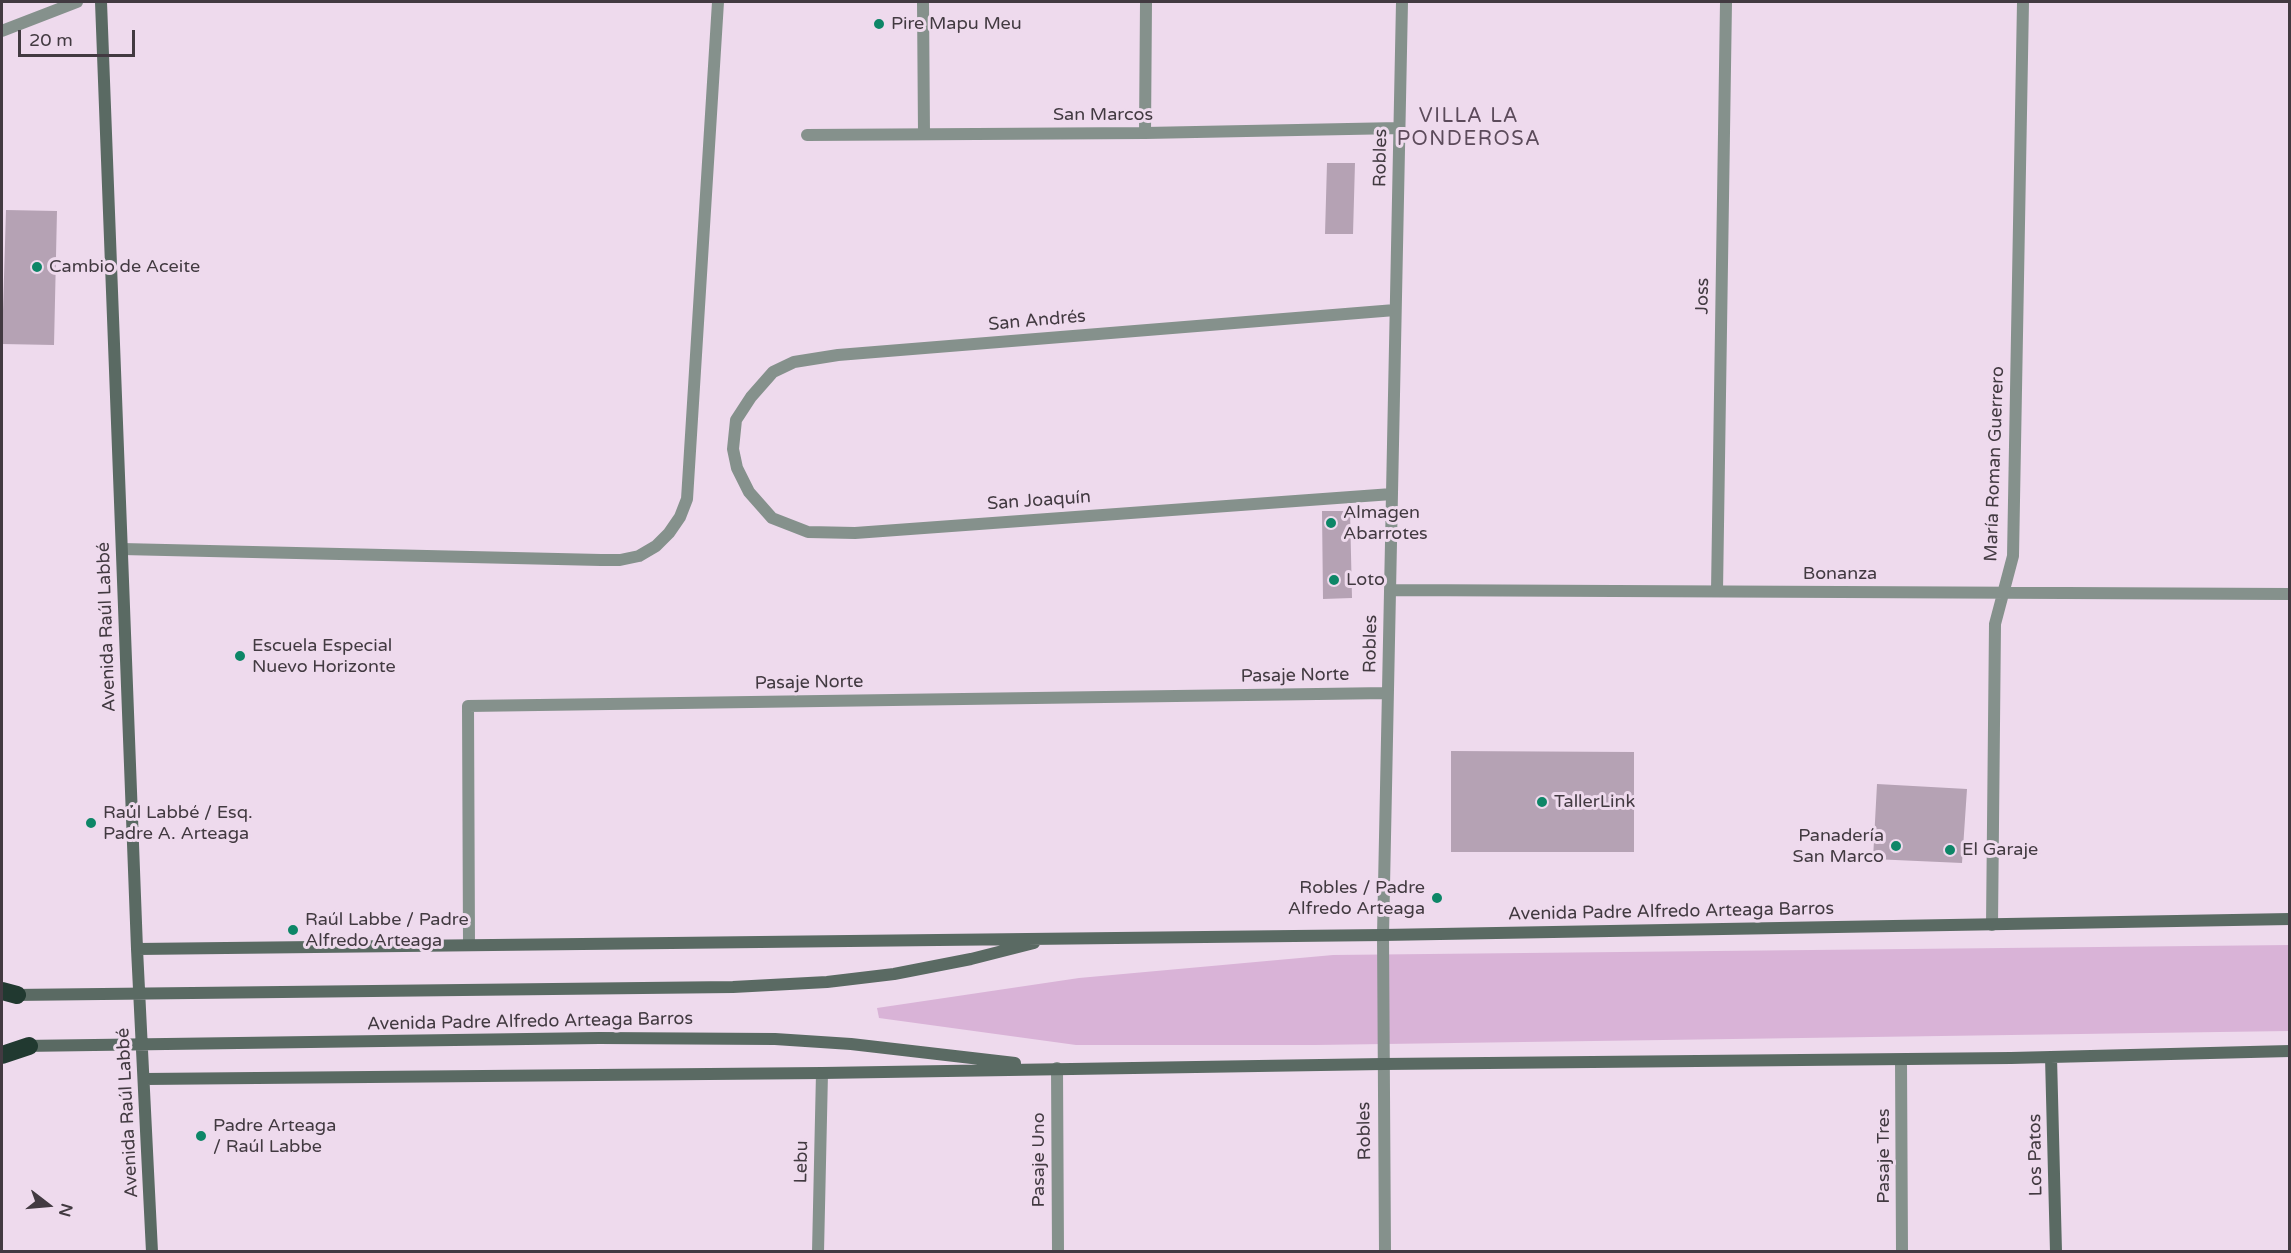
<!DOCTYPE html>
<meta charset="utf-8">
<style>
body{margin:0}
#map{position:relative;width:2291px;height:1253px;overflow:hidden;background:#eedaed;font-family:"Varela Round",sans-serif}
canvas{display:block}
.frame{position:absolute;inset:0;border:3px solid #423a41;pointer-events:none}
.north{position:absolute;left:18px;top:1175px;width:60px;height:60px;-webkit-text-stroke:4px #eedaed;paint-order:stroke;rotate:106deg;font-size:16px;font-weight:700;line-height:24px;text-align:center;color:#423a41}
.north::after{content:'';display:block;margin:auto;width:21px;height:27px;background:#423a41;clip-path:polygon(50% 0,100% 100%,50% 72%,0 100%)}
.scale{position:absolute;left:18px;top:30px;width:117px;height:27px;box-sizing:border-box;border:3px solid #423a41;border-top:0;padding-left:8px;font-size:18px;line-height:21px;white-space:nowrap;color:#423a41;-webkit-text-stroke:4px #eedaed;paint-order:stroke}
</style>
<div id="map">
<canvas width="2291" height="1253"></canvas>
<div class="frame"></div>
<div class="north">N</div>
<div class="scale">20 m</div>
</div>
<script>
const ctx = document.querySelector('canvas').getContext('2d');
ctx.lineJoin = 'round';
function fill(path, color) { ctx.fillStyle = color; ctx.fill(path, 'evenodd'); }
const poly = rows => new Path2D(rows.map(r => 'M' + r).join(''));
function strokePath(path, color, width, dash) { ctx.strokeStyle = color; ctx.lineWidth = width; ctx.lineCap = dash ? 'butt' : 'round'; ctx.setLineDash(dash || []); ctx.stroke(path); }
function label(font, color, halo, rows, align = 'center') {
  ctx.font = font + ' "Varela Round",sans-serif'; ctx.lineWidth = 6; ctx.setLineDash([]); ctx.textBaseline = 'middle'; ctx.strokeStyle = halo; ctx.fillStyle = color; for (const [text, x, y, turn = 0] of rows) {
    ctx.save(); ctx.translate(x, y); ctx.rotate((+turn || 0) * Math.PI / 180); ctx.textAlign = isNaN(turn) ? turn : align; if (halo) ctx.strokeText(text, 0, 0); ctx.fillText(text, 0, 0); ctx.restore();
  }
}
fill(poly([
 [2290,945,2289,1031,1315,1045,1076,1045,879,1018,877,1008,1079,978,1333,955]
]), '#d9b3d7');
fill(poly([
 [1327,163,1355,163,1353,234,1325,234],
 [6,210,57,211,54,345,2,344],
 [1322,511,1350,511,1352,598,1323,599],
 [1451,751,1634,752,1634,852,1451,852],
 [1877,784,1967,789,1962,863,1873,859]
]), '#b5a2b4');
strokePath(poly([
 [122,549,601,560,620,560,639,556,656,546,669,533,680,517,687,499,718,2]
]), '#85918c', 12);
strokePath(poly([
 [923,2,924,134],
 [2,31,77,2],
 [1145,133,1146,2],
 [807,135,1145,133,1399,128],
 [1392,494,855,533,808,532,772,518,749,492,737,468,733,449,736,420,751,397,773,372,794,362,838,355,1395,310],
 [1390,590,2290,594],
 [1717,591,1726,2],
 [1992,925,1995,624,2013,556,2023,2],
 [469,944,468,706,1388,693],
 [1901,1060,1902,1252],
 [1057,1068,1058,1252],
 [818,1252,822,1073],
 [1385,1252,1383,935,1402,2]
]), '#85918c', 12);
strokePath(poly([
 [101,2,137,949,152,1252],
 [137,949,1383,935,2290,919],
 [12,995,733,987,827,982,894,974,971,959,1034,943],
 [22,1046,599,1038,775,1039,851,1044,1015,1063],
 [2051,1057,2056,1252],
 [144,1079,822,1073,1383,1064,2011,1058,2290,1051]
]), '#5a6a63', 12);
strokePath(poly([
 [2,991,17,995],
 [2,1055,29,1046]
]), '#213930', 18);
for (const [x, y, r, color] of [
 [879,24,6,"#0d8667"],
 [37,267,6,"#0d8667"],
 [1331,523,6,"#0d8667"],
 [1334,580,6,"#0d8667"],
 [240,656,6,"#0d8667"],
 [1542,802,6,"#0d8667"],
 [91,823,6,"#0d8667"],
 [1896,846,6,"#0d8667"],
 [1950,850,6,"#0d8667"],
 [1437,898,6,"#0d8667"],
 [293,930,6,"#0d8667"],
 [201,1136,6,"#0d8667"]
]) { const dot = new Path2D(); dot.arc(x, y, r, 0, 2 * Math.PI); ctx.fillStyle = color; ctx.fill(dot); strokePath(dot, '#eedaed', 2); }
label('18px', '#423a41', '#eedaed', [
 ["Pire Mapu Meu",891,24],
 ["Cambio de Aceite",49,267],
 ["Almagen",1343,513],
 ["Abarrotes",1343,534],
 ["Loto",1346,580],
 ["Escuela Especial",252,646],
 ["Nuevo Horizonte",252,667],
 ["TallerLink",1554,802],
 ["Raúl Labbé / Esq.",103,813],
 ["Padre A. Arteaga",103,834],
 ["Panadería",1884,836,"right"],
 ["San Marco",1884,857,"right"],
 ["El Garaje",1962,850],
 ["Robles / Padre",1425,888,"right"],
 ["Alfredo Arteaga",1425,909,"right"],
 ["Raúl Labbe / Padre",305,920],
 ["Alfredo Arteaga",305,941],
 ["Padre Arteaga",213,1126],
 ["/ Raúl Labbe",213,1147]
], 'left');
label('18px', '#423a41', '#eedaed', [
 ["San Marcos",1103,115],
 ["Robles",1381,158,-89],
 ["Joss",1703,296,-89],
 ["San Andrés",1037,321,-5],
 ["María Roman Guerrero",1995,464,-88],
 ["San Joaquín",1039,501,-4],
 ["Bonanza",1840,574],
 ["Avenida Raúl Labbé",107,627,-92],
 ["Robles",1371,644,-89],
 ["Pasaje Norte",1295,676,-1],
 ["Pasaje Norte",809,683,-1],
 ["Avenida Padre Alfredo Arteaga Barros",1671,912,-1],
 ["Avenida Padre Alfredo Arteaga Barros",530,1022,-1],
 ["Avenida Raúl Labbé",128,1113,-93],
 ["Robles",1365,1131,-91],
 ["Los Patos",2036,1155,-91],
 ["Pasaje Tres",1884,1156,-90],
 ["Pasaje Uno",1039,1160,-90],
 ["Lebu",802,1162,-89]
]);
ctx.letterSpacing = '1.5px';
label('20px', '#5c4b5b', '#eedaed', [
 ["VILLA LA",1469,117],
 ["PONDEROSA",1469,140]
]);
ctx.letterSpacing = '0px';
</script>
